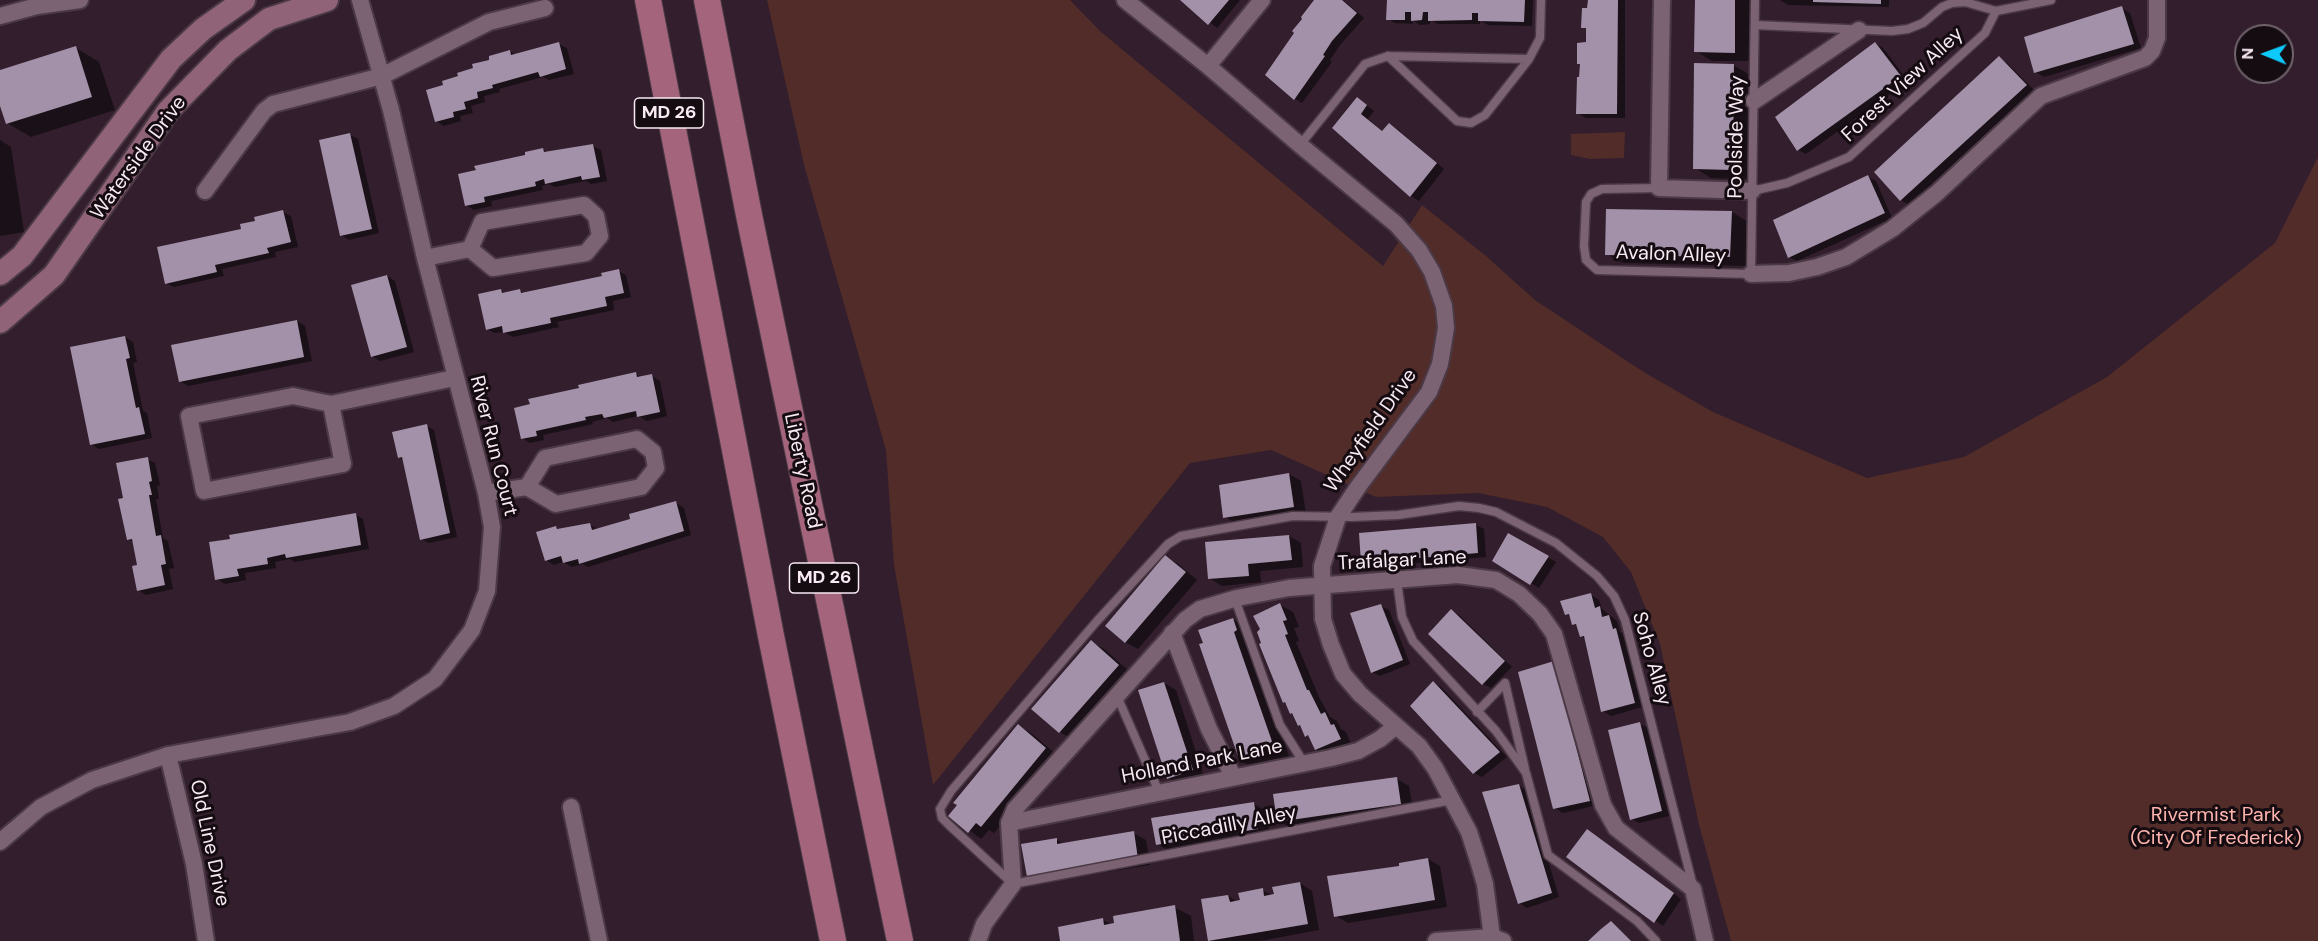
<!DOCTYPE html>
<style>
body{margin:0}
#map{position:relative;width:2318px;height:941px;overflow:hidden;background:#321e2c;font-family:"DM Sans",sans-serif}
canvas{display:block}
.north{position:absolute;left:2234px;top:24px;width:60px;height:60px;box-sizing:border-box;background:#150c12;border:2px solid #70646c;border-radius:50%;rotate:271deg;font-size:16px;font-weight:700;line-height:24px;text-align:center;color:#f8e9f3}
.north::after{content:'';display:block;margin:auto;width:21px;height:27px;background:#0ecafa;clip-path:polygon(50% 0,100% 100%,50% 72%,0 100%)}
</style>
<div id="map">
<canvas width="2318" height="941"></canvas>
<div class="north">N</div>
</div>
<script>
const ctx = document.querySelector('canvas').getContext('2d');
ctx.lineJoin = 'round';
function fill(path, color) { ctx.fillStyle = color; ctx.fill(path, 'evenodd'); }
const poly = rows => new Path2D(rows.map(r => 'M' + r).join(''));
function strokePath(path, color, width, dash) { ctx.strokeStyle = color; ctx.lineWidth = width; ctx.lineCap = dash ? 'butt' : 'round'; ctx.setLineDash(dash || []); ctx.stroke(path); }
function label(font, color, halo, rows, align = 'center') {
  ctx.font = font + ' "DM Sans",sans-serif'; ctx.lineWidth = 6; ctx.setLineDash([]); ctx.textBaseline = 'middle'; ctx.strokeStyle = halo; ctx.fillStyle = color; for (const [text, x, y, turn = 0] of rows) {
    ctx.save(); ctx.translate(x, y); ctx.rotate((+turn || 0) * Math.PI / 180); ctx.textAlign = isNaN(turn) ? turn : align; if (halo) ctx.strokeText(text, 0, 0); ctx.fillText(text, 0, 0); ctx.restore();
  }
}
fill(poly([
 [767,0,1070,0,1100,31,1383,266,1422,205,1486,256,1535,300,1642,371,1713,412,1867,478,1964,457,2107,377,2275,243,2318,157,2318,941,1731,941,1699,825,1660,644,1631,572,1603,537,1547,507,1478,493,1376,497,1271,450,1190,463,933,785,894,565,886,450,804,165],
 [1625,132,1624,158,1590,159,1571,155,1571,134]
]), '#512c29');
fill(poly([
 [1182,0,1240,0,1217,28],
 [1316,0,1343,0,1364,18,1340,45,1330,60,1332,62,1302,103,1295,99],
 [1388,0,1533,0,1532,26,1488,25,1480,20,1480,24,1438,24,1430,20,1430,24,1420,25,1412,20,1413,24,1395,23,1388,19],
 [1589,0,1625,0,1625,118,1586,118,1578,113,1581,79,1588,44,1588,30,1583,27,1589,9],
 [1696,0,1751,0,1751,61,1712,61,1696,51],
 [1780,0,1889,0,1889,7,1788,5],
 [2122,8,2130,13,2141,48,2044,77,2036,72],
 [1875,43,1883,48,1908,81,1806,154,1798,150],
 [559,44,567,48,574,74,549,80,543,77,499,89,500,92,484,96,485,102,471,106,473,113,460,116,461,121,444,126,436,121,445,87,510,51,516,55],
 [76,48,99,62,115,110,31,137,7,123,0,101,0,72],
 [1999,58,2007,63,2034,90,1909,205,1901,200],
 [1733,65,1750,75,1749,179,1711,178,1695,168],
 [1365,104,1374,111,1368,119,1383,132,1389,125,1397,129,1444,169,1419,201,1411,196,1334,128],
 [350,135,358,139,379,233,349,240,341,235],
 [0,140,11,147,24,232,0,236],
 [593,146,601,150,607,181,591,184,586,181,555,187,549,184,542,186,543,190,491,201,492,206,474,210,466,205,527,156,543,150,548,153],
 [1868,177,1876,181,1892,218,1797,261,1789,257],
 [1608,210,1732,212,1748,222,1746,266,1623,263,1607,254],
 [283,212,291,216,298,247,275,252,276,257,222,269,224,276,174,287,166,283,242,230],
 [618,271,626,275,631,297,613,301,614,310,557,322,559,327,513,337,504,332,495,333,487,329,501,291,506,294,520,291,525,294,604,277],
 [387,276,395,281,414,352,380,361,372,356],
 [297,321,305,326,312,361,188,386,180,381],
 [125,337,133,342,137,362,133,363,143,411,147,413,152,438,99,449,91,444],
 [636,374,642,378,652,376,660,381,667,416,647,421,638,416,613,422,607,418,592,422,593,424,543,435,544,440,530,443,522,438],
 [426,426,434,430,457,537,429,543,421,539,404,460,399,457],
 [147,459,155,463,160,485,157,486,159,499,156,499,163,538,168,541,174,568,169,569,173,589,146,595,138,590,139,566,134,542,128,539,125,499],
 [1289,474,1301,481,1306,514,1237,524,1225,517],
 [676,503,684,508,691,535,588,567,583,564,572,567,563,562,554,565,546,560,556,527,561,530,590,525,598,529,632,520],
 [355,514,363,519,369,549,295,562,290,559,275,562,276,568,245,573,246,580,225,584,217,579,211,543],
 [1476,525,1484,529,1486,557,1371,567,1363,562],
 [1508,535,1556,562,1539,588,1494,560],
 [1289,536,1301,543,1303,567,1260,571,1261,582,1222,586,1209,578],
 [1166,557,1178,564,1197,580,1138,649,1125,642],
 [1591,595,1599,600,1602,609,1617,621,1620,632,1624,634,1642,707,1611,716,1603,711,1587,640,1581,636,1578,627,1574,624,1572,617,1566,614],
 [1280,605,1293,612,1299,627,1294,628,1299,641,1296,642,1319,697,1330,717,1337,721,1341,729,1346,732,1352,746,1328,756,1316,749,1311,738,1299,725,1295,715,1284,702],
 [1381,606,1389,610,1410,664,1380,676,1372,672],
 [1451,611,1459,615,1512,667,1491,688,1483,684],
 [1232,619,1249,629,1250,641,1290,759,1257,770,1241,761],
 [1092,642,1104,649,1130,672,1072,739,1060,732],
 [1554,663,1598,805,1563,813,1555,808],
 [1164,683,1176,690,1204,777,1181,785,1168,778],
 [1433,683,1441,687,1507,757,1482,777,1474,773],
 [1640,724,1648,728,1669,816,1639,823,1631,819],
 [1019,726,1031,733,1058,756,994,833,989,830,981,839,950,816],
 [1397,779,1409,786,1413,811,1291,828,1278,821],
 [1519,786,1527,790,1559,897,1527,908,1519,903],
 [1254,804,1266,811,1270,836,1169,851,1157,844],
 [1133,833,1146,840,1150,865,1040,883,1028,876,1056,839,1064,844],
 [1595,836,1681,899,1663,926,1568,857],
 [1428,859,1440,866,1447,907,1348,923,1336,916],
 [1300,883,1312,891,1319,930,1260,941,1210,941,1228,896,1238,902,1262,890,1273,896],
 [1174,907,1191,916,1194,941,1062,941,1103,920,1112,925,1116,925]
]), '#0007');
fill(poly([
 [1180,0,1229,0,1208,25],
 [1314,0,1342,0,1357,13,1332,41,1323,55,1325,56,1294,100,1265,75,1294,33,1292,31,1302,19,1301,17],
 [1387,0,1525,0,1524,22,1478,21,1478,13,1472,13,1472,20,1428,21,1428,12,1423,12,1422,20,1411,21,1411,12,1405,12,1405,20,1386,20],
 [1588,0,1618,0,1617,114,1576,114,1577,77,1579,77,1580,64,1577,64,1577,43,1586,42,1586,28,1581,28,1582,8,1587,8],
 [1695,0,1735,0,1735,53,1694,52],
 [1813,0,1881,0,1881,4,1813,2],
 [2122,6,2134,44,2034,73,2024,37],
 [559,42,566,69,540,77,538,72,492,85,493,88,477,92,478,98,464,102,466,109,453,112,454,117,435,122,426,90,443,85,442,81,458,76,457,73,473,68,472,64,489,60,489,56,510,50,511,55],
 [1875,42,1901,76,1797,151,1775,117],
 [76,46,92,97,6,124,0,106,0,70],
 [1999,56,2027,85,1900,201,1874,172],
 [1694,63,1734,64,1733,170,1693,169],
 [1357,97,1367,105,1361,114,1382,131,1389,123,1437,163,1410,197,1332,128],
 [350,133,372,229,340,236,319,140],
 [593,144,600,177,582,180,581,176,545,184,544,179,535,182,536,186,484,197,485,202,465,206,458,174,476,170,474,166,525,155,525,152,543,148,544,152],
 [1868,175,1885,213,1788,258,1773,220],
 [1606,209,1732,211,1730,257,1605,255],
 [283,210,291,242,267,248,269,253,215,265,217,272,165,284,157,247,241,229,240,224,255,221,254,217],
 [619,269,624,293,605,297,607,306,550,318,551,323,503,333,502,326,486,330,478,294,501,289,502,293,520,289,521,293,602,276,601,273],
 [387,275,407,347,371,357,351,285],
 [297,320,304,357,179,382,171,345],
 [125,336,130,358,126,359,136,408,139,407,145,434,90,445,70,347],
 [636,372,637,377,652,374,660,412,637,417,636,411,604,418,602,414,585,417,586,420,536,431,537,436,521,439,514,408,530,404,528,399,579,388,578,385],
 [427,424,450,533,420,540,402,457,398,458,392,432],
 [148,457,152,481,149,482,152,495,149,495,156,536,161,535,166,564,161,565,165,585,137,591,132,566,137,565,132,539,127,540,118,499,123,498,116,463],
 [1289,473,1294,507,1223,518,1219,485],
 [676,501,684,531,579,564,578,559,563,563,561,556,545,561,536,532,556,526,557,529,590,523,592,530,630,519,629,514],
 [356,513,361,545,286,558,285,554,267,558,268,564,237,569,239,576,215,580,209,542,230,539,229,535],
 [1476,523,1478,553,1361,563,1359,533],
 [1508,533,1549,556,1530,585,1492,561],
 [1289,535,1292,560,1248,564,1249,576,1208,579,1205,542],
 [1165,555,1186,572,1125,643,1105,626],
 [1591,593,1595,608,1600,606,1602,617,1609,615,1613,629,1616,628,1635,703,1601,712,1584,636,1580,637,1576,624,1572,625,1569,614,1565,615,1560,601],
 [1280,603,1287,620,1283,621,1288,634,1285,635,1307,690,1309,690,1321,714,1325,712,1331,725,1334,724,1341,739,1315,750,1308,735,1305,737,1300,725,1298,726,1292,713,1290,714,1285,702,1283,703,1259,644,1261,643,1257,632,1260,629,1253,616],
 [1381,604,1403,660,1371,673,1350,613],
 [1451,609,1505,661,1482,685,1428,634],
 [1233,618,1237,630,1234,632,1275,750,1240,762,1199,644,1203,643,1198,630],
 [1091,640,1119,665,1059,733,1031,709],
 [1554,661,1590,801,1553,809,1518,672],
 [1433,681,1500,752,1473,774,1410,706],
 [1164,682,1193,770,1167,779,1138,690],
 [1640,722,1662,811,1630,820,1608,730],
 [1018,724,1046,748,981,827,976,823,968,833,948,816,957,805,953,803],
 [1397,777,1401,804,1277,822,1273,794],
 [1519,784,1552,893,1518,904,1482,792],
 [1254,802,1258,829,1156,845,1151,818],
 [1587,829,1674,893,1654,923,1566,857],
 [1134,831,1138,859,1027,877,1021,844,1057,838,1057,844],
 [1428,858,1435,900,1334,917,1327,876,1399,866,1399,863],
 [1300,882,1308,924,1208,941,1201,899,1228,895,1230,902,1240,900,1238,893,1263,888,1264,896,1274,894,1272,887],
 [1175,905,1180,941,1060,941,1058,927,1103,918,1104,925,1114,923,1113,916],
 [1611,921,1631,941,1588,941,1601,929]
]), '#a291a9');
const lane = poly([
 [1755,25,1892,31,1908,29,1923,23,1942,7,1952,3,1965,2,1996,11,2051,0],
 [1388,56,1457,121,1471,123,1485,115,1529,59],
 [1300,145,1365,64,1388,56,1529,59,1540,38,1541,0],
 [1659,188,1602,189,1591,194,1586,202,1584,246,1586,260,1597,270,1751,274,1755,0],
 [1752,191,1787,183,1849,157,1985,33,1996,11],
 [1397,581,1402,617,1413,641,1496,731,1526,773,1548,855,1637,921,1656,941],
 [1235,599,1280,725,1304,763],
 [1117,696,1159,792],
 [1477,712,1505,683,1525,769],
 [1452,800,1013,884,949,825,942,818,940,809,951,791,1097,621,1168,544,1181,536,1293,516,1352,517,1398,515,1459,506,1479,508,1496,512,1556,543,1597,576,1614,596,1625,620,1693,886]
]);
const street = poly([
 [1125,0,1208,66,1300,145,1396,224,1419,250,1432,272,1444,306,1446,328,1440,364,1429,392,1358,487,1338,517,1322,566,1323,619,1331,645,1343,674,1360,694,1419,746,1435,768,1469,832,1478,860,1485,884,1492,937],
 [1662,0,1659,188,1752,191],
 [0,16,37,6,80,0],
 [1208,66,1262,0],
 [1754,101,1859,30],
 [205,191,264,111,273,104,382,76,489,22,545,8],
 [425,258,470,249,493,268,586,253,600,236,596,216,584,205,482,222,470,249],
 [1751,274,1789,273,1817,267,1846,257,1892,229,1937,193,2041,96,2145,58,2152,51,2157,38,2157,0],
 [293,396,331,404,343,464,204,491,189,416,293,396],
 [331,404,454,378],
 [486,493,527,487,556,504,641,487,656,468,653,452,637,439,545,458,527,487],
 [1172,633,1209,729,1233,776],
 [168,755,194,864,206,941],
 [571,807,599,941],
 [1009,823,1331,758,1358,751,1380,739,1396,726],
 [0,842,41,807,92,780,168,755,350,722,394,706,435,679,472,630,487,591,492,527,486,493,425,258,391,110,360,0],
 [978,941,984,924,1013,884,1009,823,1015,809,1185,620,1200,609,1237,598,1289,588,1458,575,1496,580,1519,594,1540,614,1554,634,1603,805,1616,828,1693,889,1705,941],
 [1436,941,1492,937,1503,941]
]);
const secondary = poly([
 [0,274,22,256,171,59,203,29,244,0],
 [0,322,54,275,168,111,228,50,269,19,327,0]
]);
const primary = poly([
 [648,0,771,636,833,941],
 [707,0,749,215,900,941]
]);
strokePath(lane, '#4b3a46', 11);
strokePath(street, '#4b3a46', 20);
strokePath(secondary, '#4b3a46', 26);
strokePath(primary, '#4b3a46', 28);
strokePath(lane, '#7c6374', 8);
strokePath(street, '#7c6374', 16);
strokePath(secondary, '#906378', 22);
strokePath(primary, '#a4647b', 26);
for (const [x, y, w] of [
 [669,113,69],
 [824,578,69]
]) { const box = new Path2D(); box.roundRect(x - w / 2, y - 15, w, 30, 4.5); ctx.fillStyle = '#150c12'; ctx.fill(box); strokePath(box, '#f8e9f3', 1.5); }
label('bold 18px', '#f8e9f3', null, [
 ["MD 26",669,113],
 ["MD 26",824,578]
]);
label('20px', '#f8e9f3', '#150c12', [
 ["Forest View Alley",1903,85,-43],
 ["Poolside Way",1737,137,-89],
 ["Waterside Drive",139,158,-54],
 ["Avalon Alley",1671,255,2],
 ["Wheyfield Drive",1371,431,-55],
 ["River Run Court",493,446,76],
 ["Liberty Road",802,471,78],
 ["Trafalgar Lane",1402,561,-3],
 ["Soho Alley",1651,659,74],
 ["Holland Park Lane",1202,762,-11],
 ["Piccadilly Alley",1229,826,-11],
 ["Old Line Drive",209,843,78]
]);
label('20px', '#ffb4ae', '#150c12', [
 ["Rivermist Park",2216,816],
 ["(City Of Frederick)",2216,839]
]);
</script>
